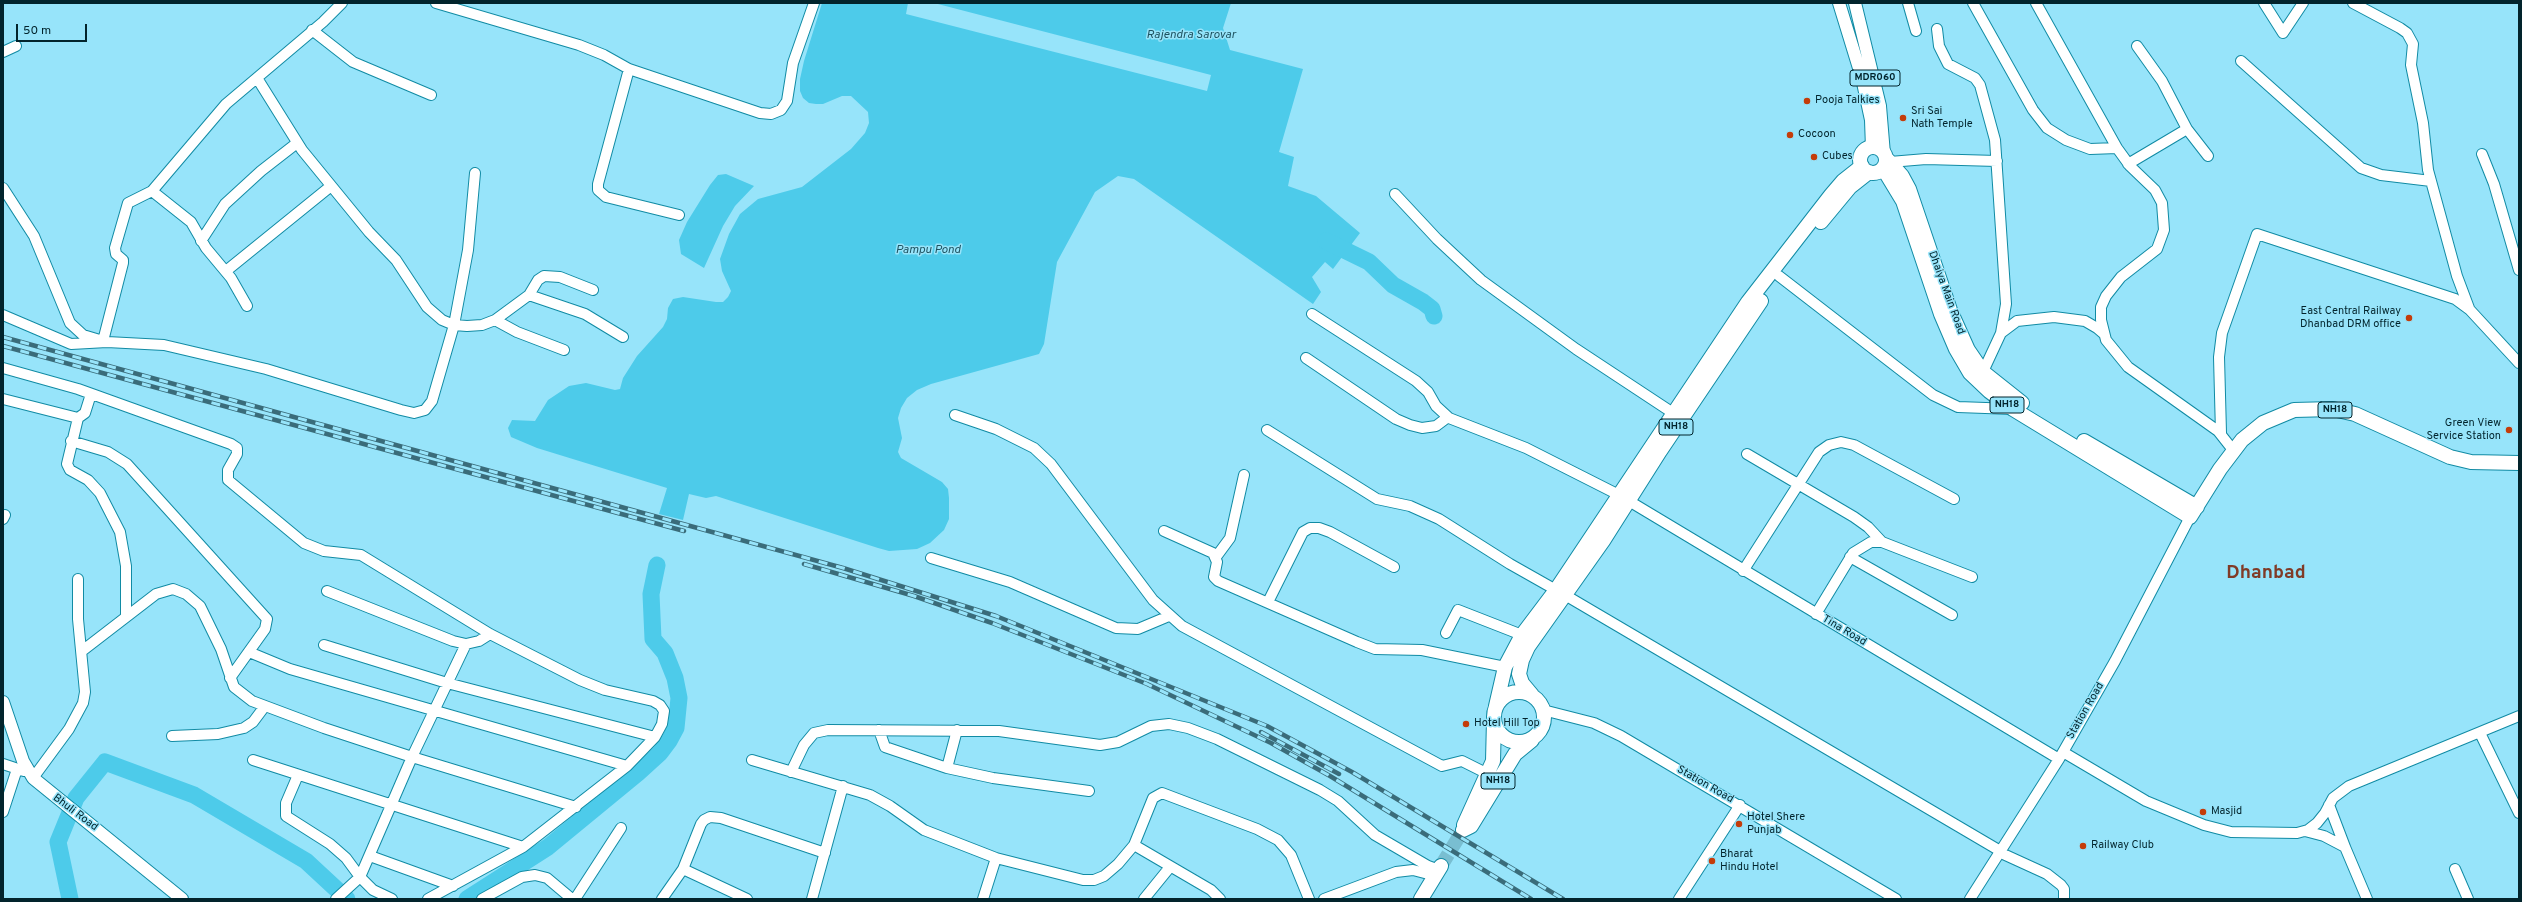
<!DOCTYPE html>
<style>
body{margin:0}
#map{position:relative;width:2522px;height:902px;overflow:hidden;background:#97e4fa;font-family:Overpass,sans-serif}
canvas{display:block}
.frame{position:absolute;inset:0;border:4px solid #02242c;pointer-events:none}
.scale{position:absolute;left:16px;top:24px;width:71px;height:18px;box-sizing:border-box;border:2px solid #02242c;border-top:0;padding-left:5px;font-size:12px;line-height:14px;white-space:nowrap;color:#02242c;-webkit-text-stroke:3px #97e4fa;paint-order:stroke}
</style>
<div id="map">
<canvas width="2522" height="902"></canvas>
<div class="frame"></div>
<div class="scale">50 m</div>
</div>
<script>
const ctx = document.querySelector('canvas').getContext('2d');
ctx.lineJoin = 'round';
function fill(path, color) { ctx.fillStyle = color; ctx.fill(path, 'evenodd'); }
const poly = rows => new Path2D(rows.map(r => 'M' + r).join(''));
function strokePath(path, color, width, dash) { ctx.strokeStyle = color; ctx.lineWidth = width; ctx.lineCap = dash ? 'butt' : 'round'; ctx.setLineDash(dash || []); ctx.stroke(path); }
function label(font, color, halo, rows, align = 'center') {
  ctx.font = font + ' Overpass,sans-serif'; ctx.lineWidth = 3; ctx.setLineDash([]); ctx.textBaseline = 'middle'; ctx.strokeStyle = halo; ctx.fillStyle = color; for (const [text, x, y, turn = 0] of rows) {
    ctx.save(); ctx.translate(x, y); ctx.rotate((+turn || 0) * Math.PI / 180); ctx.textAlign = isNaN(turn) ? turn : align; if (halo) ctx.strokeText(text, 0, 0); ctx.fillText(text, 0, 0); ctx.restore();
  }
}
fill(poly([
 [822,3,908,3,906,14,1207,91,1211,75,934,3,1231,3,1223,28,1230,50,1303,69,1279,152,1294,157,1288,186,1316,196,1360,233,1333,269,1325,262,1312,277,1321,292,1313,304,1134,179,1118,176,1095,192,1057,262,1044,344,1039,354,931,384,917,390,907,398,901,408,898,418,902,438,898,452,901,458,942,482,948,489,949,498,949,519,944,530,930,543,917,549,889,551,878,548,716,496,706,498,689,494,683,520,659,514,667,488,537,448,511,437,508,428,512,420,535,421,548,400,569,386,586,383,615,390,620,389,623,378,637,356,663,327,667,319,668,308,673,299,683,297,716,302,723,302,728,297,731,291,722,271,720,259,729,234,740,214,758,199,802,187,851,149,865,133,869,123,868,112,851,96,842,96,823,104,816,104,809,103,803,98,800,91,800,79,804,61],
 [726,174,754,186,735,206,723,226,704,268,681,254,679,240,687,222,710,185,718,175]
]), '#4dcbea');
strokePath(poly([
 [1326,241,1369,262,1393,285,1423,302,1432,309,1434,316],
 [70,899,58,842,76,798,105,762,194,795,306,861,347,899],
 [467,899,548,847,638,773,660,753,669,741,676,728,679,698,675,678,665,653,653,639,651,594,657,565]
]), '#4dcbea', 17);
strokePath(poly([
 [1441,866,1461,833]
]), '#79bed1', 14, [14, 7]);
const minor = poly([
 [436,3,579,45,604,55,629,69,760,113,771,114,781,110,787,101,793,63,814,3],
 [1908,3,1916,31],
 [1973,3,2033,110,2047,128,2066,140,2090,149,2117,148],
 [2036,3,2117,148,2130,166,2155,190,2162,203,2164,230,2157,249,2121,277,2106,296,2101,307,2101,320,2106,340,2128,367,2218,431,2233,450],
 [2264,3,2283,33,2303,3],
 [2353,3,2400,28,2407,33,2413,44,2411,65,2423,123,2428,170,2457,276,2469,308],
 [1937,29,1939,46,1948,64,1975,78,1980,85,1995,140,2006,304,2001,333,1981,376],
 [312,30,353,62,431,95],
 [2137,46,2162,81,2187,129,2208,156],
 [3,52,16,46],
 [2241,61,2361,168,2381,175,2431,181],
 [629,69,598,184,598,190,606,197,679,215],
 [257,78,302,150,369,232,396,260,427,307,442,320,454,325,467,326,482,325,495,320,529,295,538,280,544,276,560,277,593,290],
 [2482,154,2494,184,2519,270],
 [1890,162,1926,159,1997,161],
 [2128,164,2187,129],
 [3,188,34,236,70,323,83,335,103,341],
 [152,191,191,222,206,248,231,278,247,306],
 [1395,194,1437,239,1481,280,1576,349,1673,413],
 [201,241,225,204,261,171,297,143],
 [226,271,331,186],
 [1779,276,1933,395,1958,407,2013,409],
 [529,295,585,314,623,337],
 [1312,314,1416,381,1428,392,1436,406,1449,418,1526,448,1619,495],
 [3,315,71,344,107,342,164,345,266,369,401,410,414,413,425,410,432,401,454,325,468,250,475,173],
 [495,320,517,332,564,350],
 [2001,333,2017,321,2054,317,2085,321,2097,328,2104,334],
 [103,341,123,263,123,260,116,254,115,248,128,203,152,191,226,104,323,22,342,3],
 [1306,358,1396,419,1410,425,1422,428,1436,426,1448,417],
 [3,368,78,389,231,444,237,448,237,454,228,470,228,480,304,543,324,551,361,555,490,634,580,680,605,690,653,701,660,705,664,711,662,724,655,737,627,766,523,847,428,899],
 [3,399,78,418,85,413,91,394],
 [955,415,996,429,1034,448,1051,464,1153,600,1182,626,1442,766,1462,761,1488,774],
 [78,418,67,464,70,470,88,480,100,493,120,532,126,566,126,615],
 [1267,430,1377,499,1410,506,1439,519,1510,564,1556,590],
 [2221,433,2219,357,2222,333,2257,234,2455,299,2470,310,2519,363],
 [71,441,108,452,127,464,267,619,265,629,230,678],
 [1747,454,1854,517,1868,527,1882,542],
 [1629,501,2059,759],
 [3,519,5,515],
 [1164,531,1213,553,1217,562,1214,577,1218,581,1357,642,1375,649,1422,650,1505,667],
 [1216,557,1230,538,1244,475],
 [1850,557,1952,615],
 [931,558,1010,582,1116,628,1138,629,1169,616],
 [1743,571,1819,452,1829,445,1841,442,1854,445,1954,499],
 [327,591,453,641,466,644,479,641,490,634],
 [1565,595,2002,852],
 [1268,602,1303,532,1310,528,1319,528,1330,532,1394,567],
 [1816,614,1853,553,1871,542,1882,542,1972,577],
 [1446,633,1458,610,1522,635],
 [324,645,447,683,655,737],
 [82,651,156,594,173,589,186,594,200,606,221,649,234,687,252,701,324,728,412,757,576,807],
 [249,652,290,669,627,766],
 [1543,710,1594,723,1621,736,1896,899],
 [879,730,885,747,947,768,993,778,1089,791],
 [2480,733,2519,813],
 [172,736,218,734,244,728,253,722,265,706],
 [2063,752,2146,801,2204,825,2231,832,2297,833,2308,830,2317,823,2325,813,2333,798,2349,786,2519,716],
 [253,760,523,847],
 [752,760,870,795,890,806,924,830,996,858,1083,880,1094,880,1104,876,1118,864,1134,845,1153,798,1162,793,1257,829,1278,840,1291,855,1309,899],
 [3,764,24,771],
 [947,768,957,730],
 [791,772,804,745,814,733,828,730,999,731,1100,745,1118,742,1151,726,1169,724,1188,728,1217,739,1320,790,1338,801,1375,835,1428,866,1439,870],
 [298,775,286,803,286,816,330,844,346,858,360,877,373,890,392,899],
 [33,778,69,729,83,703,85,692,78,619,78,579],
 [3,812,17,769],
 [2305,831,2324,836,2345,847,2329,805],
 [1134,845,1211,890,1220,899],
 [2345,847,2367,899],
 [2001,853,2047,874,2061,885,2064,889,2064,899],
 [370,856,453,886],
 [683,869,747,899],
 [2455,869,2468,899],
 [336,899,360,877,412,757,466,644],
 [482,899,522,877,535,875,547,878,572,899],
 [575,899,621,828],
 [662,899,683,869,701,824,704,820,710,817,721,818,825,853],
 [812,899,843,786],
 [983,899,996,858],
 [1144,899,1170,867],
 [1324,899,1396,872,1413,870,1436,876],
 [1679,899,1740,805],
 [1970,899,2059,759,2115,661,2190,517]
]);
const major = poly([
 [1839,3,1862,78,1871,120,1872,148],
 [1855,3,1880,106,1884,154],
 [3,702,23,761,33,778,182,899]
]);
const highway = poly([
 '1860 160a13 13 0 1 1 26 0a13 13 0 1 1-26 0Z',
 [1886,158,1902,176,1909,189,1950,310,1968,350,1983,372,2022,403],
 [1883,168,1903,201,1941,314,1956,349,1970,373,1989,391,2013,409,2190,517,2220,469,2242,440,2263,423,2294,410,2333,409,2355,414,2450,457,2471,462,2519,463],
 [1821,222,1850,187,1869,172],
 [2084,441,2197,507],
 '1494 717a25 25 0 1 1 50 0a25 25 0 1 1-50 0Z',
 [1532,695,1522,683,1519,674,1522,660,1528,647,1603,541,1660,451,1761,301],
 [1496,706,1505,667,1522,635,1556,590,1748,302,1831,195,1843,181,1862,166],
 [1464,825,1493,761,1494,720],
 [1463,830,1471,826,1515,754,1532,740],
 [1421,899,1441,866]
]);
strokePath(minor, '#118ba4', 12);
strokePath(major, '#118ba4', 14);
strokePath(highway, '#118ba4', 16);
strokePath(minor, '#fff', 10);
strokePath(major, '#fff', 12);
strokePath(highway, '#fff', 14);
const rail = poly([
 [3,337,843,568,996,616,1267,726,1352,772,1563,899],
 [3,346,684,531],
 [804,564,914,596,992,623,1147,684,1271,743,1330,776,1531,899],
 [1261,732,1339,774]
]);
strokePath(rail, '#3a6c7a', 4.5);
strokePath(rail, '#97e4fa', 3, [9]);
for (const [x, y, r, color] of [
 [1807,101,4,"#c43c09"],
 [1903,118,4,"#c43c09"],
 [1790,135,4,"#c43c09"],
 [1814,157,4,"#c43c09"],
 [2409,318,4,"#c43c09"],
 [2509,430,4,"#c43c09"],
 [1466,724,4,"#c43c09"],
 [2203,812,4,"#c43c09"],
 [1739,824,4,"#c43c09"],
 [2083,846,4,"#c43c09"],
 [1712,861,4,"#c43c09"]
]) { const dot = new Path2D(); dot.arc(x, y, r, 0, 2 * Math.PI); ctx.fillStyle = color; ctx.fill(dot); strokePath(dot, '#97e4fa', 1.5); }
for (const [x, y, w] of [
 [1875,78,50],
 [2007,405,34],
 [2335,410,34],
 [1676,427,34],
 [1498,781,34]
]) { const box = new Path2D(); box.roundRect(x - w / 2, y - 8, w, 16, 3); ctx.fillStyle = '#97e4fa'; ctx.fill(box); strokePath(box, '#02242c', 1); }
label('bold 10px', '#02242c', null, [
 ["MDR060",1875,78],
 ["NH18",2007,405],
 ["NH18",2335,410],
 ["NH18",1676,427],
 ["NH18",1498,781]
]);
label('11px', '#02242c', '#97e4fa', [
 ["Pooja Talkies",1815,101],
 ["Sri Sai",1911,112],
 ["Nath Temple",1911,125],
 ["Cocoon",1798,135],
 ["Cubes",1822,157],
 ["East Central Railway",2401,312,"right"],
 ["Dhanbad DRM office",2401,325,"right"],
 ["Green View",2501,424,"right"],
 ["Service Station",2501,437,"right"],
 ["Hotel Hill Top",1474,724],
 ["Masjid",2211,812],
 ["Hotel Shere",1747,818],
 ["Punjab",1747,831],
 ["Railway Club",2091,846],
 ["Bharat",1720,855],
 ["Hindu Hotel",1720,868]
], 'left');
label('11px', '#02242c', '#97e4fa', [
 ["Dhaiya Main Road",1946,293,70],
 ["Tina Road",1844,631,31],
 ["Station Road",2086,711,-60],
 ["Station Road",1705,785,30],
 ["Bhuli Road",75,813,37]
]);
label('italic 12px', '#1f5361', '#97e4fa', [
 ["Rajendra Sarovar",1191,36],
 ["Pampu Pond",928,251]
]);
label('bold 19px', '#803b27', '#97e4fa', [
 ["Dhanbad",2266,574]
]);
</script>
